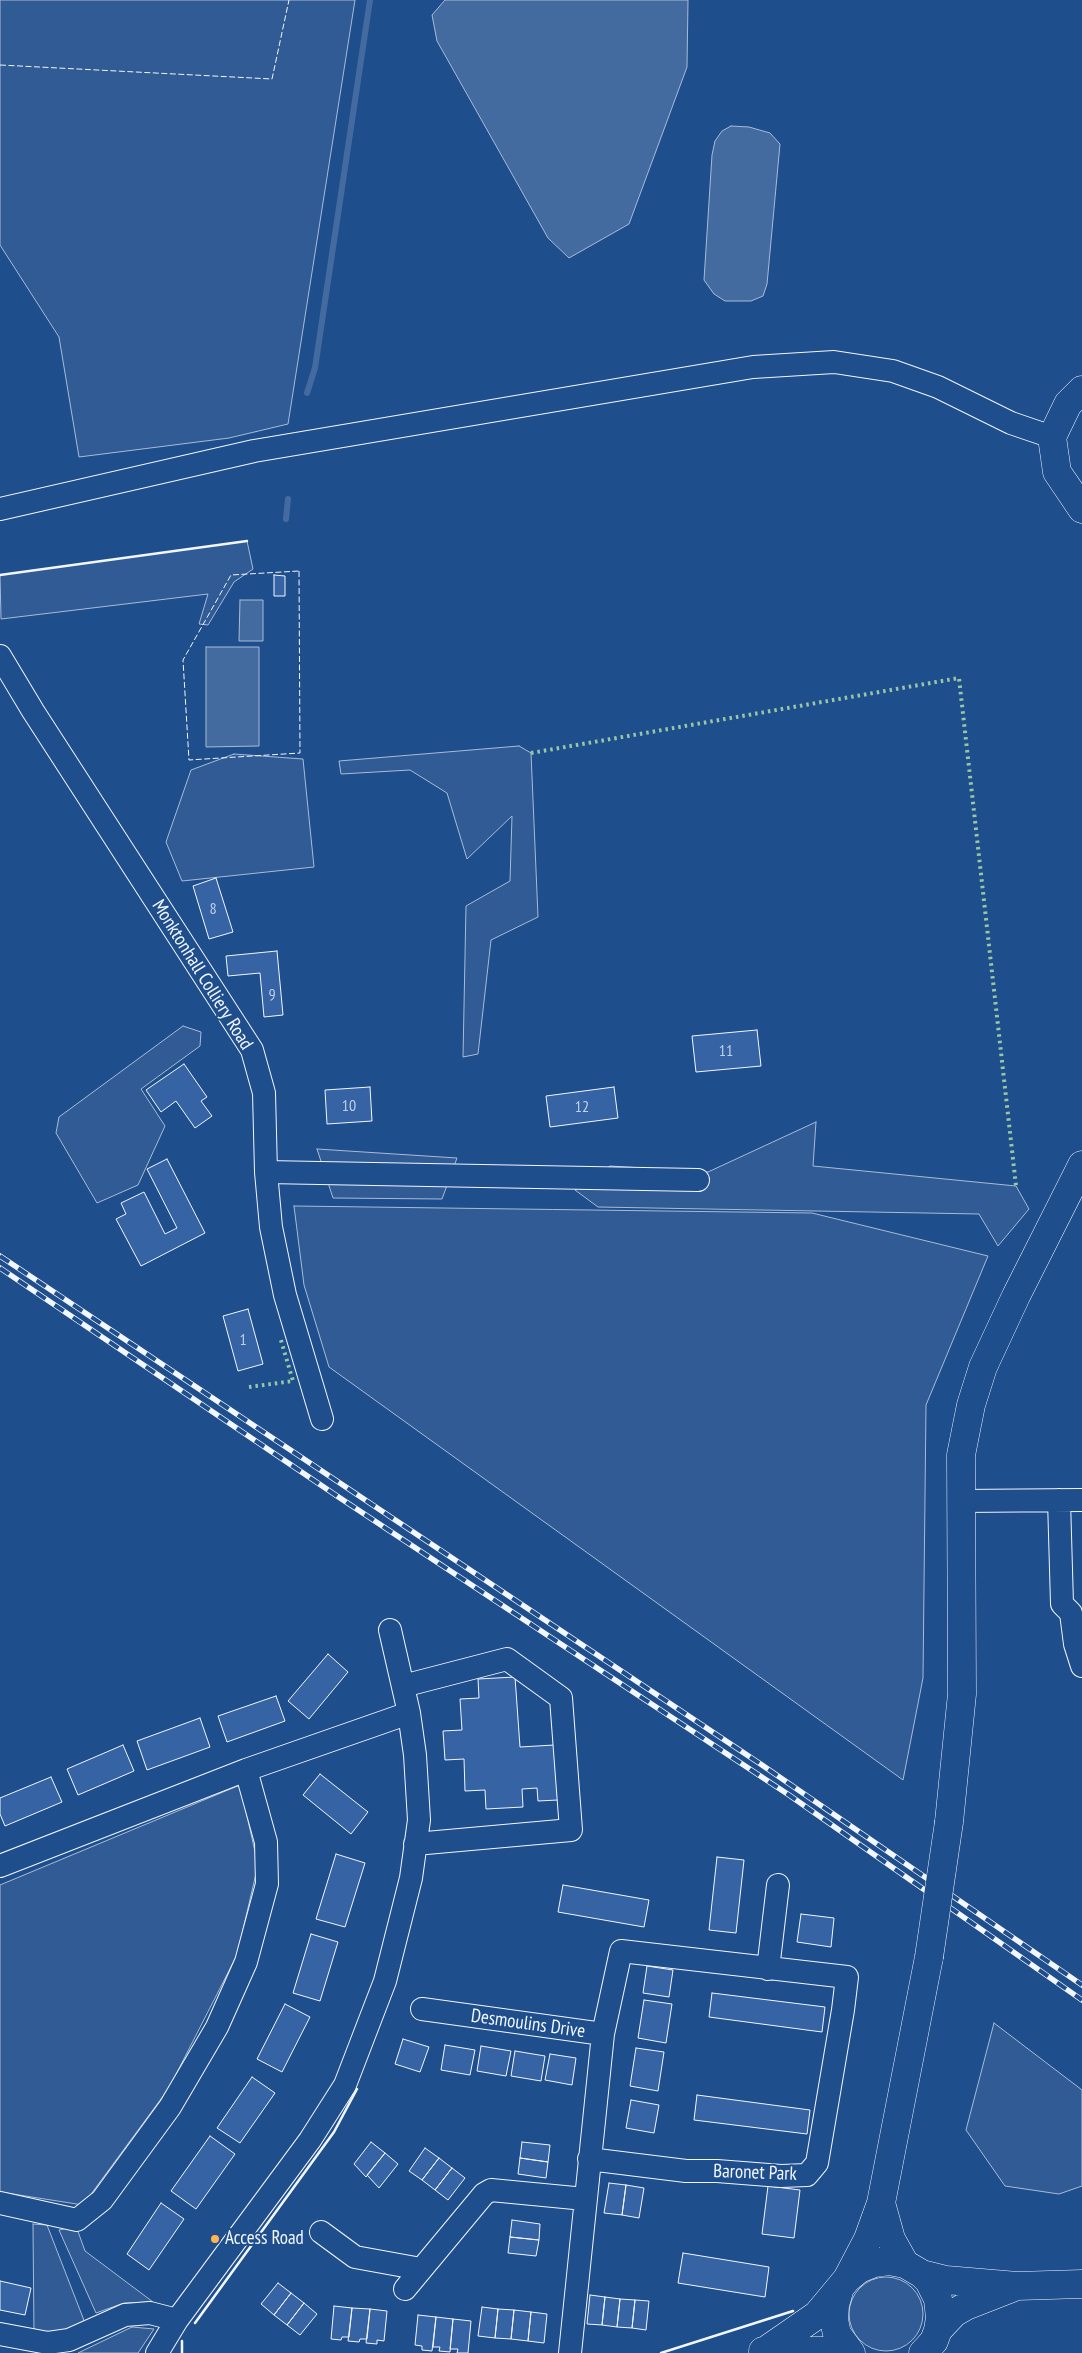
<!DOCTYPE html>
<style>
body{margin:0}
canvas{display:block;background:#1f4e8c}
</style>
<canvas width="1082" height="2353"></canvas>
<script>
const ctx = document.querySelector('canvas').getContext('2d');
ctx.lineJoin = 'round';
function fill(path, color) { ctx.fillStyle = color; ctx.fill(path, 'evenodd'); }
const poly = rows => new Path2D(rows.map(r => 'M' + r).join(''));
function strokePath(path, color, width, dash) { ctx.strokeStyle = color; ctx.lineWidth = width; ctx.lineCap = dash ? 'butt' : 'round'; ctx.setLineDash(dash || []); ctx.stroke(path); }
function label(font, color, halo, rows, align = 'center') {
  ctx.font = font + ' "PT Sans Narrow",sans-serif'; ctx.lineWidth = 4; ctx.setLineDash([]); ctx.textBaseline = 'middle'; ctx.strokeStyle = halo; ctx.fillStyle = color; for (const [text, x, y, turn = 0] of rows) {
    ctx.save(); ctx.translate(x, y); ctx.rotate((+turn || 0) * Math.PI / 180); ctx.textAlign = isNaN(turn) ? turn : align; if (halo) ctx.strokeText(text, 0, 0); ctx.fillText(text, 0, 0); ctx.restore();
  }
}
const built = poly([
 [0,0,355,0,288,424,229,438,79,457,59,337,0,245,0,0],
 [247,541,253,569,234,582,208,625,199,624,208,594,1,619,0,575,247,541],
 [519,746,531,753,538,917,491,940,478,1054,463,1057,466,906,510,881,512,816,467,859,447,793,410,770,341,774,339,761,519,746],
 [234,754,303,759,314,867,182,881,166,842,191,770,234,754],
 [183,1026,201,1032,200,1046,141,1089,165,1126,138,1185,97,1203,56,1133,59,1117,183,1026],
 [816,1122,813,1166,1016,1186,1029,1209,998,1246,979,1214,598,1207,575,1190,610,1166,708,1172,816,1122],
 [317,1149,457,1158,442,1199,333,1198,317,1149],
 [294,1206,812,1213,988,1256,926,1405,923,1678,903,1780,329,1367,304,1285,294,1206],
 [240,1785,258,1865,237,1955,169,2088,83,2205,0,2192,0,1885,240,1785],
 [994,2023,1082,2090,1082,2186,1059,2194,1005,2186,966,2130,994,2023],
 [33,2224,47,2225,85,2323,54,2334,34,2334,33,2224],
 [76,2226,85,2251,153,2302,124,2303,96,2313,59,2230,76,2226],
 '849 2314a37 37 0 1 1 74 0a37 37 0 1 1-74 0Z',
 [132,2327,154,2329,138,2353,78,2353,132,2327]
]);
fill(built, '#305b95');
strokePath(built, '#a8bbd7', 1);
const water = poly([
 [445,0,688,0,687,67,629,224,569,258,548,238,437,41,432,15,445,0],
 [731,126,749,127,770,133,780,144,767,284,763,296,751,301,725,301,714,294,704,280,712,155,715,141,722,131,731,126],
 [240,600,263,600,263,641,239,641,240,600],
 [206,647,259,647,259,746,206,747,206,647]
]);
fill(water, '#446ba0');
strokePath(water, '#a8bbd7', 1);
strokePath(poly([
 [307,393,315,368,370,0],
 [286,519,288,499]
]), '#446ba0', 6);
const building = poly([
 [274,575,285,576,285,596,274,596,274,575],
 [216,878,233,932,209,939,193,886,216,878],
 [277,951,283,1015,264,1017,260,973,228,976,226,956,277,951],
 [757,1030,761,1066,696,1072,692,1036,757,1030],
 [184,1064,207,1097,201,1101,212,1116,195,1128,176,1101,161,1112,146,1090,184,1064],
 [370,1087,372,1121,327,1124,325,1090,370,1087],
 [614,1087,618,1118,550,1127,546,1096,614,1087],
 [167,1159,205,1233,141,1266,116,1219,126,1214,121,1203,144,1192,165,1234,177,1228,147,1169,167,1159],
 [248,1309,263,1364,238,1371,223,1316,248,1309],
 [328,1654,348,1672,309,1719,288,1701,328,1654],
 [515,1677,520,1747,554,1745,558,1800,538,1801,537,1788,522,1789,523,1807,486,1809,485,1790,465,1791,464,1759,445,1760,443,1731,462,1730,460,1699,479,1698,478,1679,515,1677],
 [276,1696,285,1721,227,1742,218,1716,276,1696],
 [200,1718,210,1747,147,1770,137,1741,200,1718],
 [123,1745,134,1771,78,1795,67,1769,123,1745],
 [320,1774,368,1812,351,1834,303,1795,320,1774],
 [51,1777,62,1802,5,1826,0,1814,0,1798,51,1777],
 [336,1854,365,1863,345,1927,316,1919,336,1854],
 [717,1857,744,1860,736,1933,709,1930,717,1857],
 [563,1885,649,1900,644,1927,558,1912,563,1885],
 [801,1914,834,1918,831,1947,797,1942,801,1914],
 [311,1934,338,1942,320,2001,293,1993,311,1934],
 [647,1966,673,1970,669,1997,643,1993,647,1966],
 [712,1993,825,2007,822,2032,709,2017,712,1993],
 [644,2000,672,2004,666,2043,638,2038,644,2000],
 [285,2004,310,2017,282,2072,257,2059,285,2004],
 [403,2039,429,2047,420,2072,395,2064,403,2039],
 [445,2045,475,2050,470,2075,441,2070,445,2045],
 [481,2046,511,2051,506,2076,477,2071,481,2046],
 [636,2048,664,2052,658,2091,630,2086,636,2048],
 [515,2051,545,2056,541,2081,511,2076,515,2051],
 [550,2054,576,2058,572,2085,545,2080,550,2054],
 [252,2077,275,2093,240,2143,217,2128,252,2077],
 [697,2095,810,2110,807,2134,694,2120,697,2095],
 [631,2100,659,2105,654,2133,626,2128,631,2100],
 [210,2136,235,2154,196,2209,171,2191,210,2136],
 [371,2142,385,2153,366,2177,354,2164,371,2142],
 [522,2142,550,2145,548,2162,520,2158,522,2142],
 [425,2148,439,2158,422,2180,409,2171,425,2148],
 [385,2153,398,2164,379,2188,367,2175,385,2153],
 [439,2158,452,2168,435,2190,422,2180,439,2158],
 [520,2158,548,2162,546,2178,518,2174,520,2158],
 [452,2168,465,2178,448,2200,435,2190,452,2168],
 [609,2183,626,2185,622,2215,604,2213,609,2183],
 [626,2185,644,2188,639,2218,622,2215,626,2185],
 [768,2186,800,2190,794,2238,762,2234,768,2186],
 [161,2203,184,2219,149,2270,127,2254,161,2203],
 [512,2220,540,2224,539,2240,510,2237,512,2220],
 [510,2237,539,2240,536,2256,508,2253,510,2237],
 [683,2253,769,2267,765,2297,678,2283,683,2253],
 [0,2281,31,2288,25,2315,0,2310,0,2281],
 [278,2283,291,2293,274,2315,261,2304,278,2283],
 [291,2293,304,2303,287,2325,274,2315,291,2293],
 [590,2295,605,2297,602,2325,587,2324,590,2295],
 [605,2297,620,2299,617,2327,602,2325,605,2297],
 [620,2299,635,2300,632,2328,617,2327,620,2299],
 [635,2300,649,2301,646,2330,632,2328,635,2300],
 [304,2303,317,2314,300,2335,287,2325,304,2303],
 [334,2306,352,2308,349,2337,342,2337,341,2340,331,2339,334,2306],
 [482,2307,498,2309,495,2338,478,2336,482,2307],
 [352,2308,370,2309,367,2339,360,2339,359,2342,348,2341,352,2308],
 [370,2309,387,2311,384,2341,377,2340,377,2344,366,2343,370,2309],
 [498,2309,514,2310,511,2339,495,2338,498,2309],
 [514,2310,531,2312,528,2341,511,2339,514,2310],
 [531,2312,547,2314,544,2343,528,2341,531,2312],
 [418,2315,436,2317,432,2351,422,2350,422,2346,415,2345,418,2315],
 [436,2317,453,2319,450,2352,439,2351,440,2347,433,2347,436,2317],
 [453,2319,471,2321,468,2353,457,2353,458,2349,450,2349,453,2319]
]);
fill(building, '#3563a3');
strokePath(building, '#f2f6ff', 1);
const minor = poly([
 [0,509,254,451,753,367,834,362,893,371,938,387,1011,423,1052,437],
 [0,656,33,711,252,1050,264,1093,266,1172,271,1227,285,1295,322,1419],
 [266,1172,698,1180],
 [1059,1500,1062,1604,1071,1613,1075,1644,1082,1666],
 [960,1501,1082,1500],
 [403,1686,507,1659,561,1698,571,1830,415,1844],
 [0,1866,246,1770,409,1713],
 [768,1969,778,1885],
 [422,2009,603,2034,570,2353],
 [589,2159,686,2171,717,2171,781,2176,807,2175,817,2163,843,2010,847,1977,621,1951,603,2034],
 [0,2203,77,2220,102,2200,170,2107,217,2027,246,1962,267,1884,266,1842,246,1770],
 [321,2232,355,2257,421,2269],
 [405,2289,484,2194,491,2190,585,2199],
 [0,2334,48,2343,69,2340,125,2315,150,2313,177,2320],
 [157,2353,177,2320,310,2140,345,2085,385,1981,411,1878,419,1820,415,1755,409,1713,390,1630]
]);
const major = poly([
 [1082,390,1068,404,1052,437,1057,472,1082,509],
 [949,1822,962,1694,961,1455,971,1405,983,1367,1016,1296,1082,1165],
 [881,2203,891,2239,905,2264],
 [922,2274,946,2280,1017,2286,1082,2284],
 [847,2279,868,2239,881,2203,929,1957],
 [839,2291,835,2305,834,2320,837,2334,851,2353],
 [938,2330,954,2313,966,2306,1012,2288],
 [763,2351,827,2351,836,2353],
 [765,2351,817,2315,847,2279,859,2269,874,2263,889,2261,905,2264,922,2274,929,2281,938,2299,940,2318,938,2330,934,2341,923,2353]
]);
strokePath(minor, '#f2f6ff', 24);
strokePath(major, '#f2f6ff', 29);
strokePath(minor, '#1f4e8c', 22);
strokePath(major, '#1f4e8c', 28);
const rail = poly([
 [0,1256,762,1765,1082,1985],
 [0,1268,337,1496,789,1795,1082,2000]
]);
strokePath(rail, '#f2f6ff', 5.5);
strokePath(rail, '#1f4e8c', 4, [11]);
const majorBridge = poly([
 [929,1957,949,1822]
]);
strokePath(majorBridge, '#f2f6ff', 29, []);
strokePath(majorBridge, '#1f4e8c', 28);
strokePath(poly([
 [531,753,959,678,1016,1186],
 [249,1387,293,1381,280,1337]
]), '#97c8a6', 4, [2.5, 4]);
strokePath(poly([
 [0,65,272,79,289,0],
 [299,571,300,753,189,760,183,660,231,575,299,571]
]), '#f2f6ff', 1, [6, 2.5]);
strokePath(poly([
 [0,575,247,541],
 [195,2323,334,2132,357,2089],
 [182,2341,182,2353],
 [661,2353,793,2311]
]), '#f2f6ff', 2.5);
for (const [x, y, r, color] of [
 [215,2239,5,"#ffb74d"]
]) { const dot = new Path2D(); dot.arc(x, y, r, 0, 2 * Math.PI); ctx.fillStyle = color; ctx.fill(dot); strokePath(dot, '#1f4e8c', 2); }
label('16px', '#c3d1e8', null, [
 ["8",213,909],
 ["9",272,995],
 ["11",726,1051],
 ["10",349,1106],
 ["12",582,1107],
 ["1",243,1340]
]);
label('19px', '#f2f6ff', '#1f4e8c', [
 ["Monktonhall Colliery Road",202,975,58],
 ["Desmoulins Drive",528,2024,8],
 ["Baronet Park",755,2173,2]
]);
label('19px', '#f2f6ff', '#1f4e8c', [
 ["Access Road",225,2239]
], 'left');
</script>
